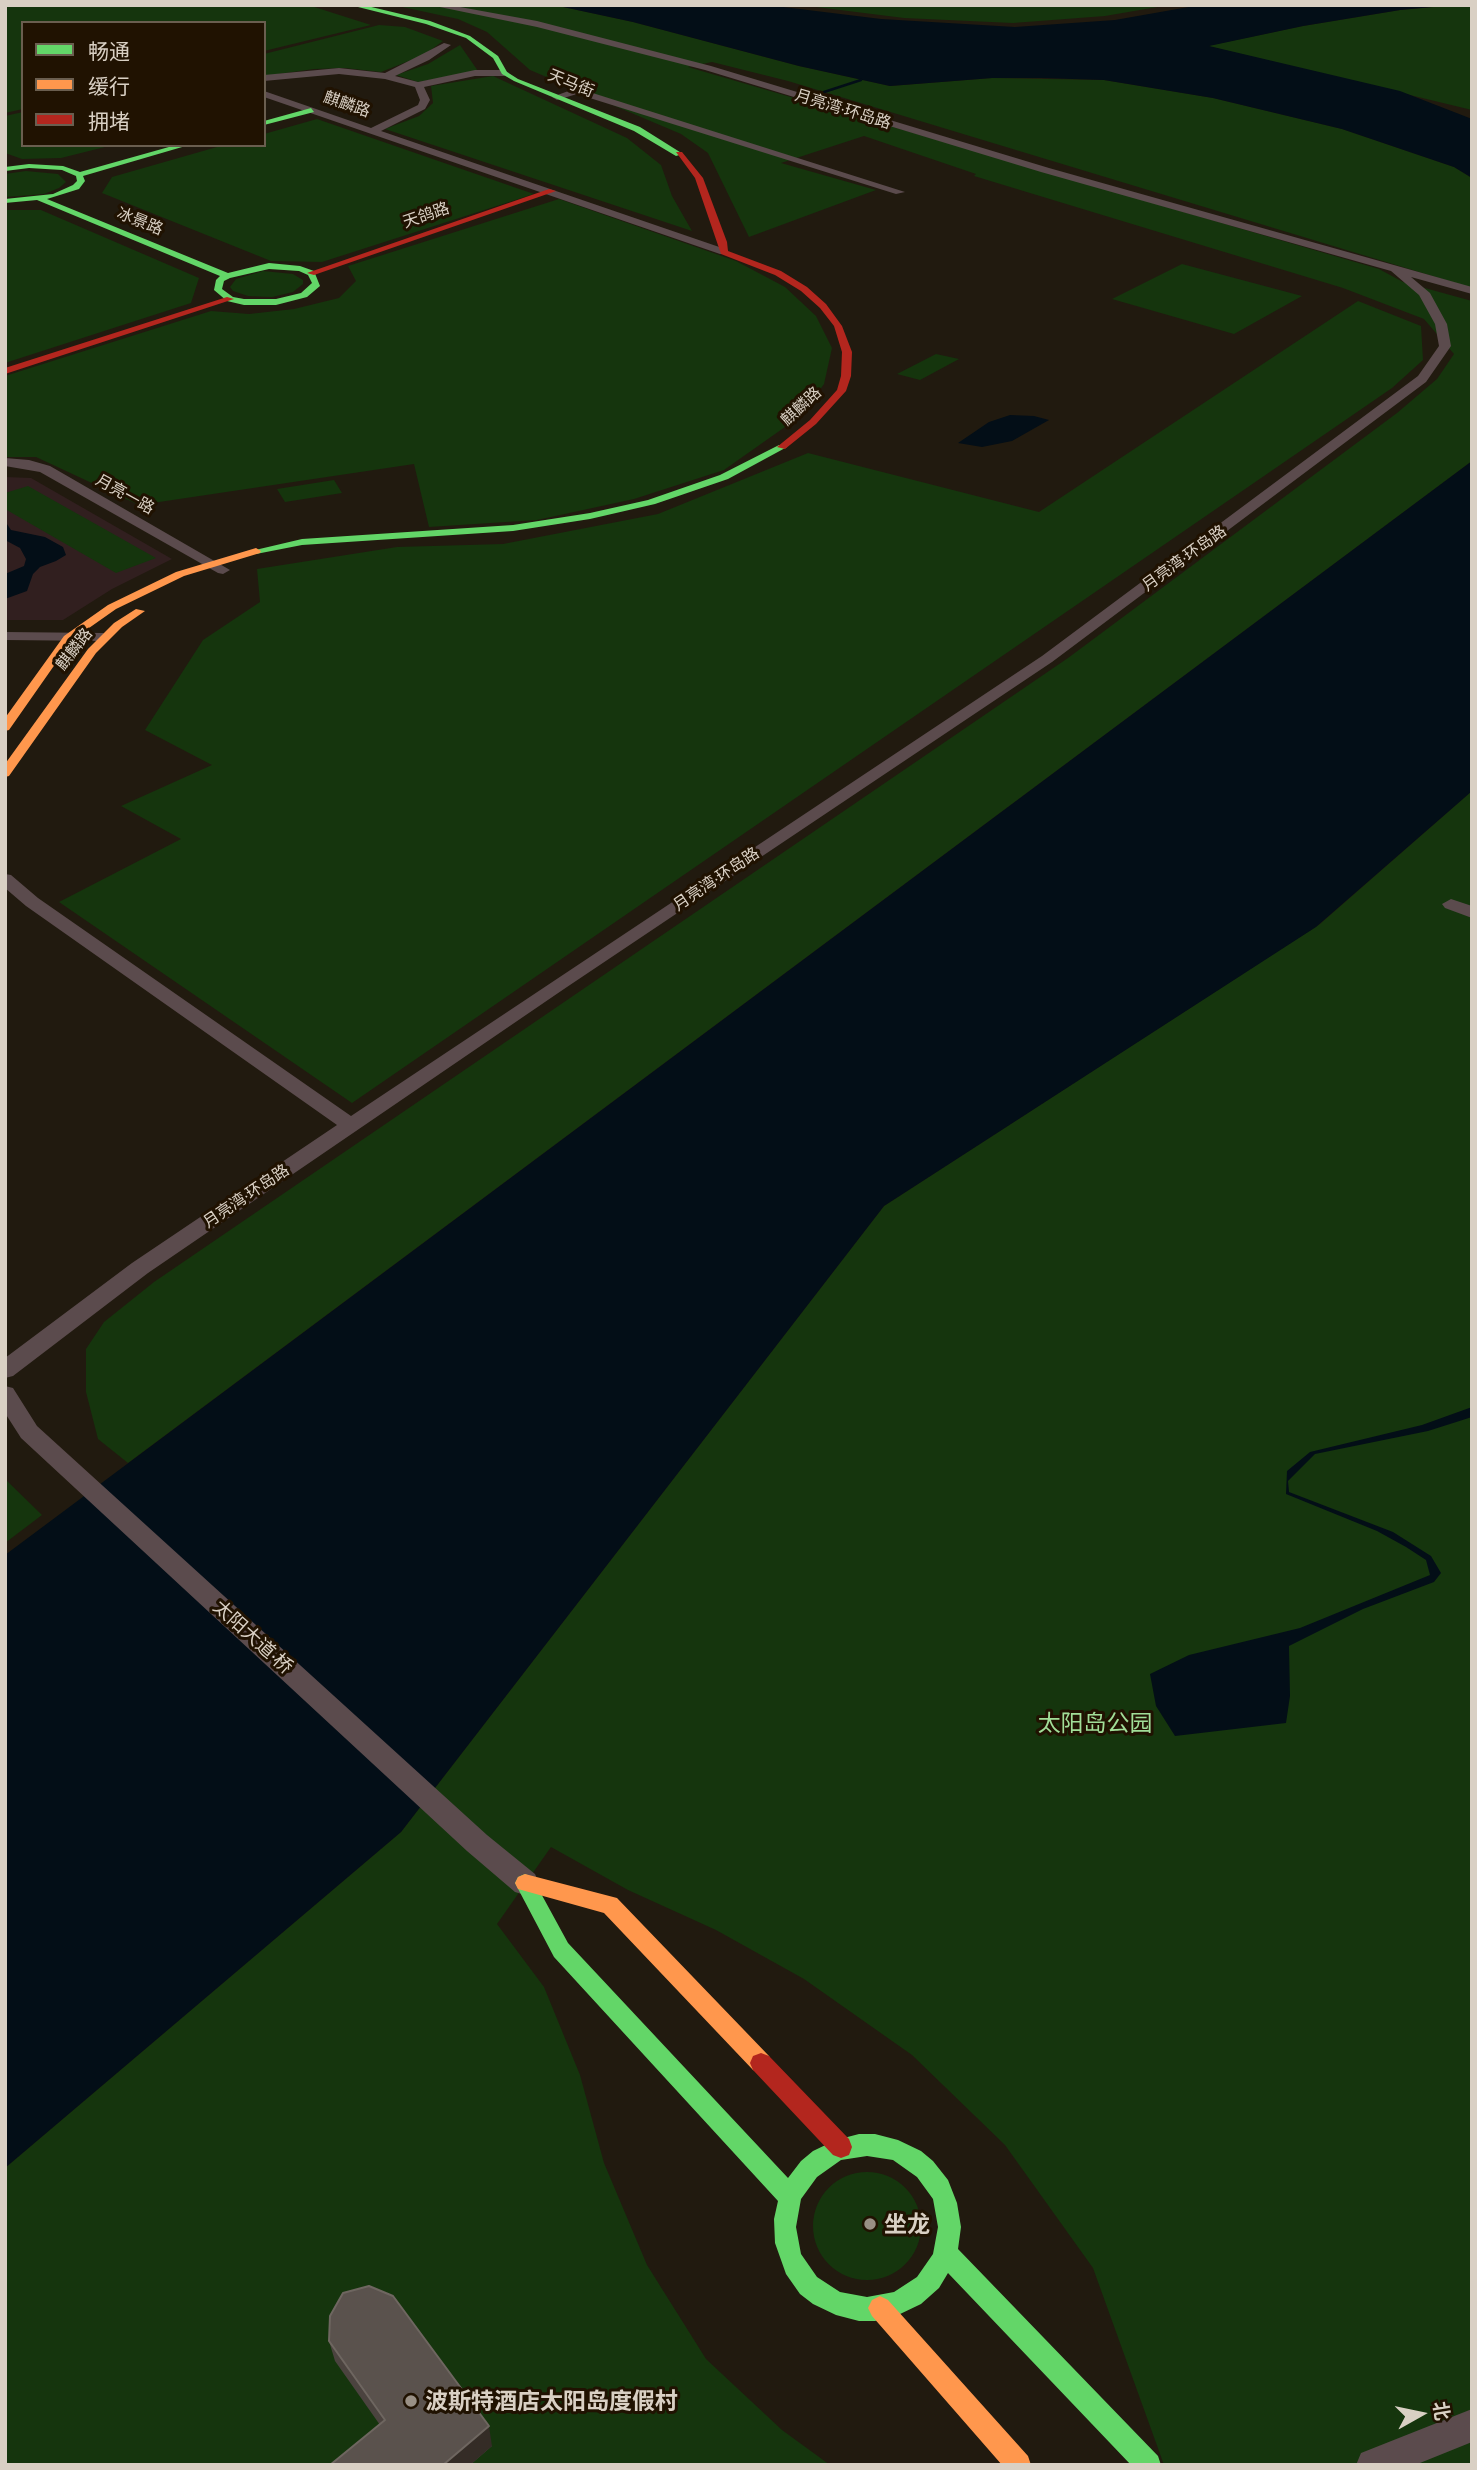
<!DOCTYPE html>
<meta charset="utf-8">
<style>
body{margin:0}
#map{position:relative;width:1477px;height:2470px;overflow:hidden;background:#211a0f;font-family:Barlow,"Noto Sans SC",sans-serif}
canvas{display:block}
.frame{position:absolute;inset:0;border:7px solid #d9d0c4;pointer-events:none}
.legend{position:absolute;left:21px;top:21px;width:245px;height:126px;box-sizing:border-box;background:#201201;border:2px solid #6a5e4f;margin:0;padding:9px 12px;list-style:none;font-size:21px;color:#d9d0c4}
.legend li{display:flex;align-items:center;gap:14px;height:35px}
.legend b{width:35px;border:2px solid #6a5e4f}
.north{position:absolute;left:1386px;top:2379px;width:70px;height:70px;-webkit-text-stroke:5px #201201;paint-order:stroke;rotate:81deg;font-size:19px;font-weight:700;line-height:28px;text-align:center;color:#d9d0c4}
.north::after{content:'';display:block;margin:auto;width:24px;height:32px;background:#d9d0c4;clip-path:polygon(50% 0,100% 100%,50% 72%,0 100%)}
</style>
<div id="map">
<canvas width="1477" height="2470"></canvas>
<div class="frame"></div>
<ul class="legend">
<li><b style="height:9px;background:#63d668"></b>畅通</li>
<li><b style="height:9px;background:#ff974d"></b>缓行</li>
<li><b style="height:9px;background:#b3261e"></b>拥堵</li>
</ul>
<div class="north">北</div>
</div>
<script>
const ctx = document.querySelector('canvas').getContext('2d');
ctx.lineJoin = 'round';
function fill(path, color) { ctx.fillStyle = color; ctx.fill(path, 'evenodd'); }
const poly = rows => new Path2D(rows.map(r => 'M' + r).join(''));
function strokePath(path, color, width, dash) { ctx.strokeStyle = color; ctx.lineWidth = width; ctx.lineCap = dash ? 'butt' : 'round'; ctx.setLineDash(dash || []); ctx.stroke(path); }
function label(font, color, halo, rows, align = 'center') {
  ctx.font = font + ' Barlow,"Noto Sans SC",sans-serif'; ctx.lineWidth = 6; ctx.setLineDash([]); ctx.textBaseline = 'middle'; ctx.strokeStyle = halo; ctx.fillStyle = color; for (const [text, x, y, turn = 0] of rows) {
    ctx.save(); ctx.translate(x, y); ctx.rotate((+turn || 0) * Math.PI / 180); ctx.textAlign = isNaN(turn) ? turn : align; if (halo) ctx.strokeText(text, 0, 0); ctx.fillText(text, 0, 0); ctx.restore();
  }
}
fill(poly([
 [5,477,31,478,172,559,112,589,63,620,5,620]
]), '#311f1f');
fill(poly([
 [5,5,308,5,371,25,264,51,264,23,23,23,23,109,5,113],
 [393,5,554,5,633,22,799,66,890,86,992,78,1104,80,1213,98,1342,129,1454,167,1472,178,1472,288,788,81,712,62,688,67,1379,269,1403,282,1472,301,1472,461,128,1463,98,1439,86,1392,86,1349,104,1322,154,1282,1068,658,1397,413,1437,379,1454,354,1424,319,1343,288,974,176,976,174,864,136,781,163,876,190,749,237,708,153,681,134,530,70,487,32,458,19],
 [800,5,1169,5,1105,16,1013,23,904,18],
 [1454,5,1472,5,1472,110,1207,46,1303,26,1400,10],
 [379,25,405,27,443,41,424,55,381,72,345,68,314,69,264,76,264,54],
 [460,45,478,71,418,82,396,75,428,64],
 [493,76,627,138,661,165,672,196,692,231,385,129,419,116,433,103,431,86],
 [23,112,23,145,113,145,61,158,22,159,5,153,5,116],
 [317,119,534,194,322,262,271,261,102,193,112,177,224,145,264,145,264,134],
 [26,171,58,174,66,182,59,188,44,194,5,197,5,174],
 [559,199,736,261,785,287,816,316,832,348,824,384,802,415,724,470,634,499,537,520,429,527,414,464,139,505,36,457,5,457,5,376,211,311,249,314,294,309,339,298,356,281,348,266],
 [5,210,41,210,199,278,191,303,5,363],
 [1182,264,1302,296,1234,334,1112,299],
 [263,271,293,274,303,280,303,284,293,292,272,297,248,296,233,291,230,287,236,279],
 [1358,301,1421,326,1423,360,1392,388,352,1103,59,902,181,839,121,806,212,765,145,730,203,640,260,602,257,569,397,547,503,544,658,514,808,453,1039,512],
 [936,354,959,359,920,380,897,374],
 [334,480,342,493,285,502,277,489],
 [28,486,156,558,116,573,5,509,5,493],
 [1472,791,1472,2465,1164,2465,1093,2268,1005,2145,912,2055,804,1979,716,1930,628,1890,551,1847,497,1924,544,1987,580,2075,604,2163,647,2265,706,2359,782,2430,830,2465,5,2465,5,2168,401,1832,884,1206,1320,924],
 [5,1479,42,1515,5,1543],
 '813 2226a54 54 0 1 1 108 0a54 54 0 1 1-108 0Z'
]), '#15350d');
fill(poly([
 [554,5,767,5,881,19,1015,27,1115,20,1200,5,1454,5,1400,10,1303,26,1209,46,1400,91,1472,119,1472,178,1454,167,1342,129,1213,98,1104,80,1042,78,992,78,890,86,799,66,633,22],
 [1010,415,1034,416,1049,420,1012,441,982,447,958,443,989,422],
 [1472,461,1472,791,1316,927,884,1206,401,1832,5,2168,5,1555],
 [5,521,11,530,45,537,63,547,66,555,56,561,40,567,33,574,27,591,5,599,5,574,24,566,26,559,20,548,5,540],
 [1472,1407,1472,1417,1428,1431,1315,1454,1288,1481,1289,1492,1393,1532,1431,1556,1441,1573,1434,1582,1363,1609,1289,1646,1290,1696,1286,1723,1175,1736,1156,1706,1150,1674,1189,1655,1300,1628,1430,1575,1426,1560,1406,1547,1377,1531,1286,1494,1287,1471,1310,1452,1422,1425]
]), '#030e17');
strokePath(poly([
 [824,92,861,80]
]), '#030e17', 2.5);
fill(poly([
 [430,5,449,5,537,21,711,66,1049,168,1472,287,1472,294,1411,277,1430,293,1447,324,1451,346,1426,382,1052,662,564,989,148,1273,13,1376,5,1378,5,1358,132,1263,337,1125,26,906,5,888,5,874,11,875,38,898,351,1116,1042,656,1418,376,1439,346,1435,324,1419,295,1391,271,1041,172,705,70,537,27,430,5],
 [444,43,451,45,429,60,395,76,418,82,475,70,504,70,509,73,504,76,475,76,424,87,430,100,425,109,381,131,728,250,728,254,720,254,264,97,264,91,371,128,418,105,420,100,415,87,385,79,339,74,264,81,264,75,339,68,385,73,444,43],
 [574,89,580,89,905,192,896,194,577,94,557,100,552,97,574,89],
 [5,458,29,460,50,466,230,570,223,574,218,573,40,472,5,466,5,458],
 [5,632,103,633,110,637,103,641,5,640,5,632],
 [1451,899,1472,906,1472,918,1445,908,1442,904,1451,899],
 [5,1386,13,1388,37,1426,487,1835,535,1874,539,1883,535,1892,525,1895,515,1892,467,1851,21,1438,5,1413,5,1386],
 [1472,2409,1472,2442,1415,2465,1356,2465,1361,2453,1472,2409]
]), '#5b4b4d');
fill(poly([
 [350,5,363,5,430,21,470,36,498,56,507,72,518,79,640,127,683,154,676,156,634,131,514,81,502,74,493,58,466,38,426,24,350,5],
 [311,108,314,112,264,125,264,121,311,108],
 [176,145,189,145,83,176,85,181,79,189,47,199,228,273,269,263,300,266,314,271,320,286,307,297,276,305,244,305,227,301,214,290,216,280,220,276,37,200,5,203,5,199,53,194,73,185,77,181,76,176,62,170,29,168,5,171,5,167,29,164,63,166,80,172,176,145],
 [269,269,299,271,308,275,312,283,301,293,276,299,244,299,233,297,222,289,224,281,230,278,269,269],
 [779,445,787,447,728,479,655,504,590,519,513,531,302,545,256,554,251,551,302,539,513,525,590,513,648,500,720,475,779,445],
 [525,1874,532,1877,568,1943,788,2178,801,2161,813,2151,836,2140,859,2134,875,2134,898,2140,921,2151,933,2161,948,2180,957,2203,961,2227,958,2249,1158,2456,1161,2465,1131,2465,948,2273,939,2288,921,2304,898,2315,875,2321,859,2321,836,2315,813,2304,800,2294,786,2274,775,2243,774,2219,778,2201,554,1957,515,1883,518,1877,525,1874],
 [867,2156,893,2160,917,2177,933,2199,938,2227,933,2254,917,2277,894,2292,867,2297,840,2292,817,2277,801,2254,796,2227,801,2199,817,2177,841,2160,867,2156]
]), '#63d668');
fill(poly([
 [256,548,261,551,260,553,184,576,116,609,72,640,9,730,5,731,5,718,64,636,108,605,176,572,256,548],
 [136,609,145,611,122,627,96,653,9,776,5,777,5,764,88,649,114,623,136,609],
 [525,1874,617,1898,769,2056,772,2063,769,2070,761,2073,753,2070,604,1913,518,1889,515,1883,518,1877,525,1874],
 [880,2296,888,2300,1028,2456,1031,2465,1002,2465,872,2316,868,2308,872,2300,880,2296]
]), '#ff974d');
fill(poly([
 [676,152,682,152,703,178,727,242,728,251,781,271,807,287,826,304,842,326,852,352,851,376,846,391,816,424,785,449,777,447,810,420,837,390,841,376,842,352,834,326,820,308,801,291,775,275,721,254,695,178,676,152],
 [549,189,556,191,314,275,307,273,549,189],
 [227,297,234,299,5,374,5,368,227,297],
 [761,2053,769,2056,849,2139,852,2147,849,2155,841,2158,833,2155,753,2070,750,2063,753,2056,761,2053]
]), '#b3261e');
fill(poly([
 [329,2341,492,2446,470,2465,330,2465,380,2425,335,2361]
]), '#4b433f');
fill(poly([
 [489,2426,492,2446,470,2465,443,2465]
]), '#342c26');
const building = poly([
 [369,2286,393,2296,489,2426,443,2465,330,2465,385,2420,329,2341,330,2316,343,2293,369,2286]
]);
fill(building, '#5a524d');
strokePath(building, '#6e6660', 2);
for (const [x, y, r, color] of [
 [870,2224,7,"#999085"],
 [411,2401,7,"#999085"]
]) { const dot = new Path2D(); dot.arc(x, y, r, 0, 2 * Math.PI); ctx.fillStyle = color; ctx.fill(dot); strokePath(dot, '#201201', 2.5); }
label('16px', '#d9d0c4', '#201201', [
 ["天马街",571,83,22],
 ["麒麟路",347,104,19],
 ["月亮湾·环岛路",843,109,17],
 ["天鸽路",426,215,-19],
 ["冰景路",140,221,22],
 ["麒麟路",801,406,-43],
 ["月亮一路",125,494,29],
 ["月亮湾·环岛路",1184,558,-36],
 ["麒麟路",74,649,-52],
 ["月亮湾·环岛路",716,879,-34],
 ["月亮湾·环岛路",246,1196,-34]
]);
label('19px', '#d9d0c4', '#201201', [
 ["太阳大道·桥",253,1637,42]
]);
label('23px', '#a1de98', '#201201', [
 ["太阳岛公园",1095,1723]
]);
label('bold 23px', '#d9d0c4', '#201201', [
 ["坐龙",884,2224],
 ["波斯特酒店太阳岛度假村",425,2401]
], 'left');
</script>
